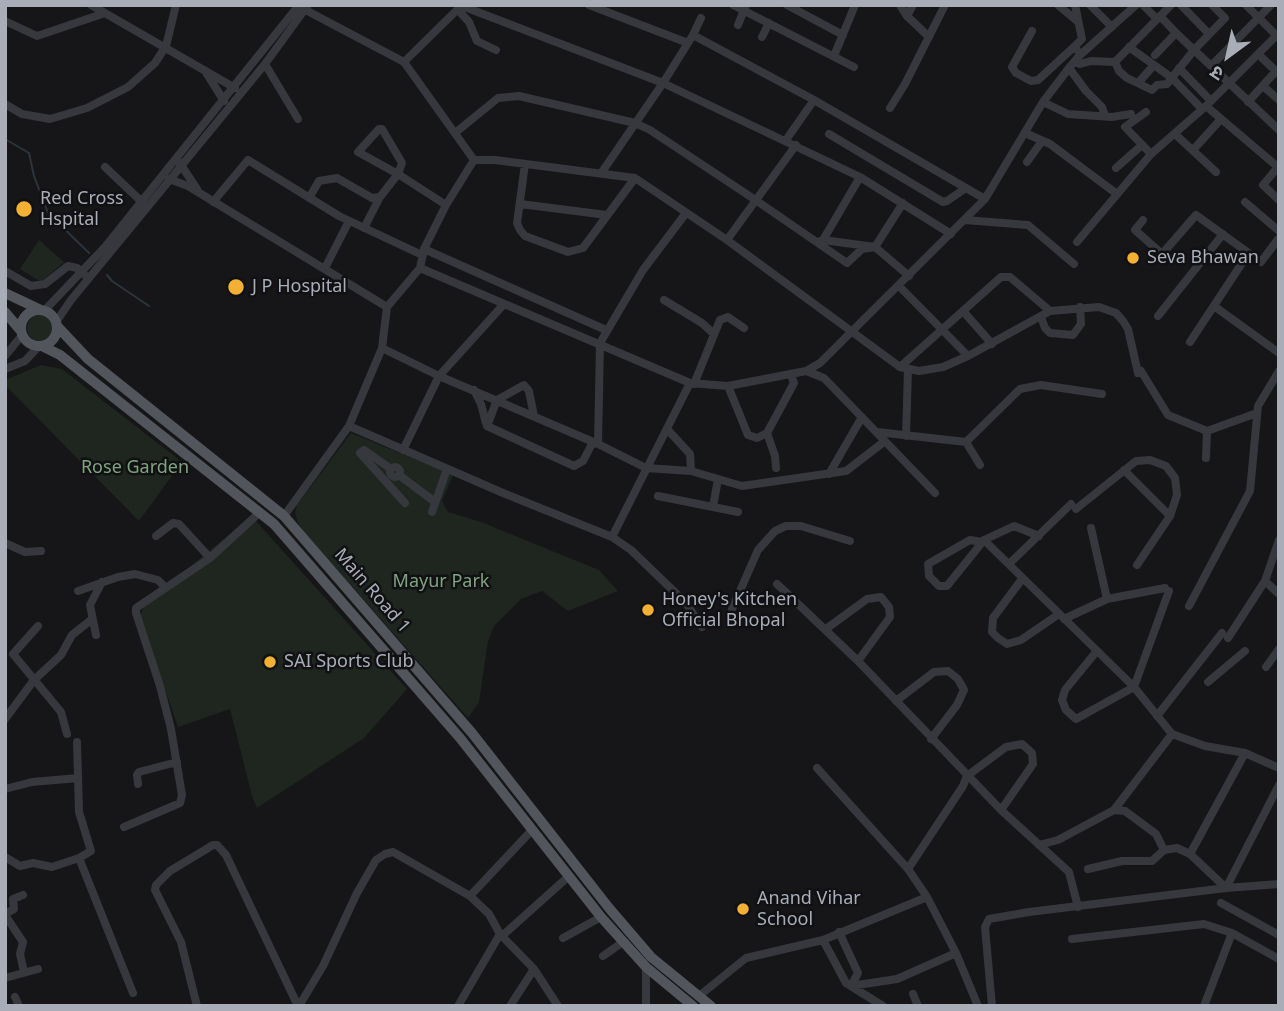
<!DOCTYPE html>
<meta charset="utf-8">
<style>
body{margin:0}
#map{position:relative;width:1284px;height:1011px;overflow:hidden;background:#161618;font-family:"Noto Sans","Noto Sans Devanagari",sans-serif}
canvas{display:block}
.frame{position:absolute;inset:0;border:7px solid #a8adb8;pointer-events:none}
.north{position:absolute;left:1193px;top:21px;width:70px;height:70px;-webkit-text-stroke:5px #111113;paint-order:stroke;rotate:213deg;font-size:19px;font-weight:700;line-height:28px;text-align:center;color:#a8adb8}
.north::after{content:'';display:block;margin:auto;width:24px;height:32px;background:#a8adb8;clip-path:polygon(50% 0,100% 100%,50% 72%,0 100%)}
</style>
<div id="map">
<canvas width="1284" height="1011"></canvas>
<div class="frame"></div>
<div class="north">उ</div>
</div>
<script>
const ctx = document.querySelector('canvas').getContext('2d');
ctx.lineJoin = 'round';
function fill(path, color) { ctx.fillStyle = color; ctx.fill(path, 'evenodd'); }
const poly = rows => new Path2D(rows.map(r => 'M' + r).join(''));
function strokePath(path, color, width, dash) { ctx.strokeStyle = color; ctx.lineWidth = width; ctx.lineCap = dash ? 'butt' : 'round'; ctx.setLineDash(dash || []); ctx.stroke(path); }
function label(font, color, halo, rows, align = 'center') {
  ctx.font = font + ' "Noto Sans",sans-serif'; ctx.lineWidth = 5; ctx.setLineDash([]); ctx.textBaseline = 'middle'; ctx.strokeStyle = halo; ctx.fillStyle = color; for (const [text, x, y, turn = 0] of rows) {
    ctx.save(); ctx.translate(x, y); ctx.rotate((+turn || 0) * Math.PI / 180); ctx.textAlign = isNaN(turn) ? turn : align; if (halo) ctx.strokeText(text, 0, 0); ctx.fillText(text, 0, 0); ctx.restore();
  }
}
fill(poly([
 [39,240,64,262,41,282,20,269],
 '27 328a13 13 0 1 1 26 0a13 13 0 1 1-26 0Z',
 [41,365,62,369,182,462,139,521,5,385,5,380],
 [351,433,453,475,442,501,448,512,481,522,599,570,618,591,568,611,542,591,521,599,494,626,488,641,479,702,468,718,304,532,298,523,295,513,297,505],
 [249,518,256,521,407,689,364,738,257,808,252,796,230,709,178,727,140,616,145,604]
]), '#1e261f');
strokePath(poly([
 [5,139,29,153,34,176,48,213,89,253],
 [107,275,112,281,149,306]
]), '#2c353c', 2);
strokePath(poly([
 [91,5,235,88],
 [589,5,688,43],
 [733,5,854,67],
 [787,5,843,35],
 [900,5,907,16,929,37],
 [1058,5,1077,21],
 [1075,5,1082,39,1075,46,1077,50],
 [1090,5,1112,27],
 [1143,5,1157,19],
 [1181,5,1209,34],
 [1246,5,1279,38],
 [298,6,404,62,474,160,495,160,635,178,727,240,900,367,919,371,943,367,968,356,1050,311,1099,307,1116,313,1123,321,1128,329,1138,373],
 [462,6,663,83,860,177,951,234],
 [458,10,469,22,477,41,496,50],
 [907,16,913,5],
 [1160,16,1176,33,1279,130],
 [5,21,37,36,105,13],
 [738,25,746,5],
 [1032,31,1012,67,1016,73,1031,81,1038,80,1075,46],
 [693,35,814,100,985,199],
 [762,37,769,23],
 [1129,47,1172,78,1202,109],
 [1258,54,1279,74],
 [1155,55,1176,33],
 [834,56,855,5],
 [404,62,462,5],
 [1074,62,1080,64,1091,61,1115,62,1171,5],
 [1115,62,1119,71,1127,78,1152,90,1157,85,1167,84,1194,50,1225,18,1212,5],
 [265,64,298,119],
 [1211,66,1271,5],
 [1069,68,1086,91,1102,107,1105,116],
 [1179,68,1211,101],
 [207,74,224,101],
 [1138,83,1154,65],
 [1263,86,1279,100],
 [1043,102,1068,114,1112,117,1131,114],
 [1248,102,1276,71],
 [5,104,22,114,50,119,87,108,128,87,155,63,166,46,176,5],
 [1206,106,1279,168],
 [890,108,905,84,945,5],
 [1146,112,1125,127,1151,154],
 [455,133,498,98,519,96,635,123,650,130,757,201,847,263,862,249,875,247,903,203],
 [1025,133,1050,144,1117,194],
 [829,134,943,202,947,201,966,188],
 [1175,134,1216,172],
 [786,140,814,100],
 [1193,150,1221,119],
 [179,162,197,189],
 [1027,162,1042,141],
 [525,164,517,223,520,230,525,236,568,252,583,248,635,178],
 [105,167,142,202],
 [1278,167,1263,185,1279,200],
 [1116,168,1142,145],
 [602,172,663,83,693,35,701,18],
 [169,179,188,186,387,307],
 [309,198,319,181,337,178,372,198,380,197],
 [213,202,248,160,339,216,422,255],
 [1245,202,1279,231],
 [520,204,607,215],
 [965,220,1028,225,1074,264],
 [1143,220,1135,230,1162,254,1196,215,1261,262,1279,238],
 [364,228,380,197,398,174,402,163,382,129,379,129,358,152,398,174,446,205],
 [727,240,796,145],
 [823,240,860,177],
 [817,242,823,240,875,247,909,276],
 [1077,242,1151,154,1206,106,1279,33],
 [424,249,606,330],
 [325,268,349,221],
 [420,268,690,383,728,386,806,371,820,363,985,199,1043,102,1069,68,1079,56,1136,5],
 [5,271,31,286,45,284,68,266,77,268,86,276],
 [899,286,968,356],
 [664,300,702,323,714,334],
 [1214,306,1279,353],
 [44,311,105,247,299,5],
 [963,311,992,344],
 [1158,316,1223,234],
 [1041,317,1045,328,1050,333,1073,335,1081,324,1080,307],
 [56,322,71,300,265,64,308,5],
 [1190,342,1248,254],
 [382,348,439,376,598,444,646,468,691,471,742,486,846,471,885,441],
 [5,356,23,334],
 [900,367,1001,277,1010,277,1050,311],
 [5,369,25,361,39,346],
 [806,371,824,378,935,493],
 [1141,371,1168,415,1207,431,1257,413],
 [694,384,720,320,728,317,744,328],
 [728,386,748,435,757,438,767,433,794,383,791,375],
 [474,390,481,404,486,423],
 [534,416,529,391,524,385,497,400,487,426,574,466,583,461,593,442],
 [349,426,503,493,612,537,631,550,686,603,702,627],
 [667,429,690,454,691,471],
 [877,432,966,442,1020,389,1041,385,1102,394],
 [767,433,775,456,776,468],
 [906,436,908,369],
 [966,442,980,465],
 [598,444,600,343,643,270,686,213],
 [403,450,439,376,504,304],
 [1206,458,1207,431],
 '390 472a5 5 0 1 1 10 0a5 5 0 1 1-10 0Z',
 [391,469,364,450,360,453,405,503],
 [1124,470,1170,516],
 [829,474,862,417],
 [399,475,435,502],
 [658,496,738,512],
 [713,507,718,479],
 [1076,509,1136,461,1150,460,1166,466,1175,478,1177,495,1170,516,1137,565],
 [432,512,447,469],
 [284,516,349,426,382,348,387,307,420,268,424,249,446,205,474,160],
 [1091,528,1107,599],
 [156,536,173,523,179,524,210,558],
 [612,537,690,383],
 [984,540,1134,687,1172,734,1205,746,1245,753,1279,768],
 [982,542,970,540,928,564,929,576,939,586,947,586,984,540,1014,526,1039,536],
 [5,543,25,552,41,551],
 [1009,564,1071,504],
 [1022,579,993,618,992,632,998,638,1007,644,1021,640,1059,614],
 [1265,581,1279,594],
 [777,584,858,661,1001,810,1069,872,1078,907],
 [78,591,118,577,135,574,158,580,165,587],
 [1189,606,1250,491,1258,406,1279,371],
 [732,609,758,550,775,531,786,526,801,526,850,541],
 [1064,619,1107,599,1165,588],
 [38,626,13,654,61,712,67,734],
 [826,629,867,599,881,597,889,607,890,617,858,661],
 [96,635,90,605,102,582],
 [1228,638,1265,581,1279,540],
 [1096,652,1065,690,1062,700,1066,710,1076,719,1134,687,1169,591],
 [1266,667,1279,649],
 [1208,682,1245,651],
 [896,701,934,672,948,671,958,679,964,690,957,705,931,739],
 [1157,716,1222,633],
 [5,719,34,680,61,655,72,635,91,620],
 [817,768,908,869,927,897,956,953,978,1006],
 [138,784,137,775,139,772,177,762],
 [5,789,32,782,78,778],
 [1114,810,1125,811,1156,834,1164,850,1177,848,1190,854,1226,888,1279,785],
 [124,827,180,803,182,795,171,729,160,686,136,613,136,608,210,558,259,513],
 [1039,845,1058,840,1114,810,1172,734],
 [1190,854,1245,753],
 [5,857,20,866,33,863,52,867,79,858,91,851,79,812,77,742],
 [79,858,133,993],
 [908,869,963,786,967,776,1006,747,1022,744,1032,753,1033,764,1001,810],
 [1088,869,1122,861,1152,861,1164,850],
 [470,896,532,830],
 [1221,903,1279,935],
 [5,914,14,909,13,899,23,895],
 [5,915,23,942,20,954,24,972],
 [839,932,858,973,851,986,897,979,956,953],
 [502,936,569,876],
 [563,938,601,917],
 [1072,939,1204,924,1232,933,1279,959],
 [823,940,846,983,883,1006],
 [603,956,623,942],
 [5,978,38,969],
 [913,994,918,1006],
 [699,996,746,958,823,940,927,897],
 [15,997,19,1006],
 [197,1006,181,942,155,890,156,885,170,871,213,845,217,845,226,855,298,1006],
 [299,1006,323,966,357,893,376,860,385,854,393,852,470,896,489,914,500,934,534,969,558,1006],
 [458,1006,500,934],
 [510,1006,534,969],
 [646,1006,646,967],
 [992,1006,985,927,989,919,1029,912,1226,888,1279,884],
 [1204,1006,1232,933]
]), '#37383d', 8);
strokePath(poly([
 [5,293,41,310],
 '21 328a18 18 0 1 1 36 0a18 18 0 1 1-36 0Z',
 [5,312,21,331],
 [57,326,88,359,284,516,472,733,609,908,651,957,711,1006],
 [42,346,60,355,274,524,460,738,601,917,646,967,693,1006]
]), '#53555c', 10);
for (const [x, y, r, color] of [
 [24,209,9,"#f2b134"],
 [1133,258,7,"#f2b134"],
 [236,287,9,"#f2b134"],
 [648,610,7,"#f2b134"],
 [270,662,7,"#f2b134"],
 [743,909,7,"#f2b134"]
]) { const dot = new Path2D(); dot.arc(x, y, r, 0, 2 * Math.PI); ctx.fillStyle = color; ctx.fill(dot); strokePath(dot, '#111113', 2.5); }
label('18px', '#a8adb8', '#111113', [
 ["Red Cross",40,199],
 ["Hspital",40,220],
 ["Seva Bhawan",1147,258],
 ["J P Hospital",252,287],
 ["Honey's Kitchen",662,600],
 ["Official Bhopal",662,621],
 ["SAI Sports Club",284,662],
 ["Anand Vihar",757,899],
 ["School",757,920]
], 'left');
label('18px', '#7fa381', '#111113', [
 ["Rose Garden",135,468],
 ["Mayur Park",441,582]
]);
label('18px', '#a8adb8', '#111113', [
 ["Main Road 1",372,591,49]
]);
</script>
